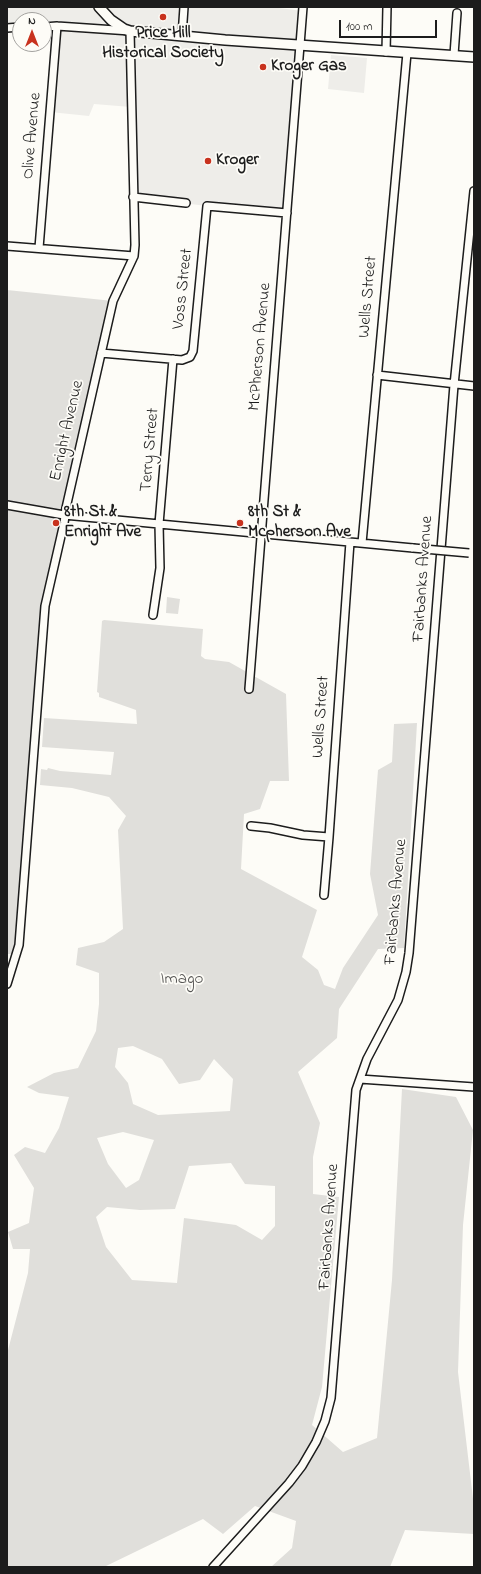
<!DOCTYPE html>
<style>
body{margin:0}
#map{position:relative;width:481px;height:1574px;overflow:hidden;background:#fdfcf7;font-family:"Indie Flower",sans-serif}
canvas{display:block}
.frame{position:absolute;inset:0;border:8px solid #1c1c1c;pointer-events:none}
.north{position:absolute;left:12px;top:12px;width:40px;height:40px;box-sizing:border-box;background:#fdfcf7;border:1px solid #a3a29f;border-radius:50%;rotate:0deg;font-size:11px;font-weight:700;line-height:16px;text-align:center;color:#1c1c1c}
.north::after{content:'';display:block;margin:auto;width:14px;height:18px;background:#c8321e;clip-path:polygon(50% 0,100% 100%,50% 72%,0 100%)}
.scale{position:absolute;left:339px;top:20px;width:98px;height:18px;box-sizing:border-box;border:2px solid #1c1c1c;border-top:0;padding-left:5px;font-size:12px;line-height:14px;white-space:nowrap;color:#1c1c1c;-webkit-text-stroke:3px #fdfcf7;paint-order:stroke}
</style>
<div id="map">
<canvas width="481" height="1574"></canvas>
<div class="frame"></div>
<div class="north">N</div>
<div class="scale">100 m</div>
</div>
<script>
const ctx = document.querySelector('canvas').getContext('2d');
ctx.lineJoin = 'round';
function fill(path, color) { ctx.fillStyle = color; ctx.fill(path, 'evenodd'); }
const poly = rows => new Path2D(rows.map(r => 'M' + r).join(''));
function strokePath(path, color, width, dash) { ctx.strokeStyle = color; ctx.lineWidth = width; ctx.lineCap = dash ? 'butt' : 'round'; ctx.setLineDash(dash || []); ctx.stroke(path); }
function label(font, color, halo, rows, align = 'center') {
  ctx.font = font + ' "Indie Flower",sans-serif'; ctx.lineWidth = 3.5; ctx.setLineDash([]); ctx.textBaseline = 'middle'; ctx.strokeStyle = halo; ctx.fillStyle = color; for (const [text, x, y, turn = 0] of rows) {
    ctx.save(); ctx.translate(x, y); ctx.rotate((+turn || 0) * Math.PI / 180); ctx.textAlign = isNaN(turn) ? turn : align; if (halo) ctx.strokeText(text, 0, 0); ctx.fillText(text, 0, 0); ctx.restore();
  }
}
fill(poly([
 [7,7,271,7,303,11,287,213,207,206,133,197,131,107,94,104,89,116,50,112,57,26,44,27,44,20,20,20,20,27,7,28],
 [331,55,367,58,364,93,328,89]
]), '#eeede9');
fill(poly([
 [7,290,113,301,48,591,17,954,7,954],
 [167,597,180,599,178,614,166,613],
 [104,620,203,629,201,656,205,659,229,662,286,694,289,781,270,781,260,809,244,814,241,869,317,910,302,957,318,970,324,985,335,989,343,968,378,915,370,874,378,770,392,762,394,724,417,723,404,948,378,949,339,1009,337,1038,298,1072,320,1123,313,1157,313,1194,339,1197,322,1387,312,1425,343,1452,377,1438,392,1280,402,1089,456,1097,473,1130,463,1225,458,1372,474,1507,474,1534,405,1530,390,1567,271,1567,292,1548,296,1521,255,1506,223,1534,203,1519,104,1567,7,1567,7,1354,28,1273,30,1249,13,1249,8,1232,29,1223,34,1188,14,1155,25,1147,45,1153,59,1128,69,1097,39,1093,27,1087,54,1073,78,1068,96,1031,99,1004,99,973,76,965,78,948,104,942,123,929,118,830,126,816,109,797,72,788,40,785,41,769,47,770,48,768,60,771,111,775,114,752,42,747,44,718,137,724,136,710,99,697,99,693,97,692,102,621],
 [133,1046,162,1059,179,1084,200,1080,214,1059,233,1079,230,1111,158,1115,133,1104,128,1083,115,1067,118,1048],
 [123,1132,154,1140,139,1180,126,1188,108,1164,97,1138],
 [231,1163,245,1184,275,1186,275,1226,262,1240,236,1225,184,1218,177,1283,132,1280,106,1247,96,1217,107,1207,140,1210,175,1209,189,1166]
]), '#e0dfdb');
const minor = poly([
 [7,28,20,27],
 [182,36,184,7],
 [386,52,387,7],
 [454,55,457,13],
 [133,197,186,203],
 [7,246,134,256],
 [39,248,57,26],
 [101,353,182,360,190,357,193,351,207,206,287,213],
 [377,375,474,386],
 [7,505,64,515,413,548],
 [362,543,407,53],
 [153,615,160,568,159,524,173,359],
 [249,689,303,7],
 [251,826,270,828,303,835,329,837],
 [324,895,329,837,350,542],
 [7,984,19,945,45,606,64,523,66,508,113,301,134,256,135,245,130,31,57,26,44,27],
 [360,1079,474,1087],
 [213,1567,289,1483,302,1466,316,1442,325,1421,331,1398,356,1090,367,1059,398,1000,406,972,409,953,454,385,474,191]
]);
const major = poly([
 [99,7,111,20,124,29,130,31,225,40,474,57]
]);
strokePath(minor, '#1c1c1c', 10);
strokePath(major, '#1c1c1c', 12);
strokePath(minor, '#fdfcf7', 7);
strokePath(major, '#fdfcf7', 9);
const minorBridge = poly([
 [413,548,469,553]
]);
strokePath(minorBridge, '#1c1c1c', 10, []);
strokePath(minorBridge, '#fdfcf7', 7);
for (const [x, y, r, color] of [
 [163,17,4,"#c8321e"],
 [263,67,4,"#c8321e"],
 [208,161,4,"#c8321e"],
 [56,523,4,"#c8321e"],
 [240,523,4,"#c8321e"]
]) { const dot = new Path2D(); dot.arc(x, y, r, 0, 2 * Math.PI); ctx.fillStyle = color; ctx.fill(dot); strokePath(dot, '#fdfcf7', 1.5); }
label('bold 17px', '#1c1c1c', '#fdfcf7', [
 ["Price Hill",163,34,"center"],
 ["Historical Society",163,54,"center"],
 ["Kroger Gas",271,67],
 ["Kroger",216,161],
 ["8th St &",64,513],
 ["Enright Ave",64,533],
 ["8th St &",248,513],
 ["Mcpherson Ave",248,533]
], 'left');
label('17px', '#1c1c1c', '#fdfcf7', [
 ["Olive Avenue",33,136,-85],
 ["Voss Street",184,289,-84],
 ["Wells Street",369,297,-85],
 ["McPherson Avenue",261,347,-85],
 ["Enright Avenue",68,431,-77],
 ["Terry Street",151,450,-85],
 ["Fairbanks Avenue",424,579,-86],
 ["Wells Street",322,717,-86],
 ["Fairbanks Avenue",397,902,-85],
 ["Fairbanks Avenue",330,1227,-86]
]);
label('17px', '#575655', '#fdfcf7', [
 ["Imago",182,980]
]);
</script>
